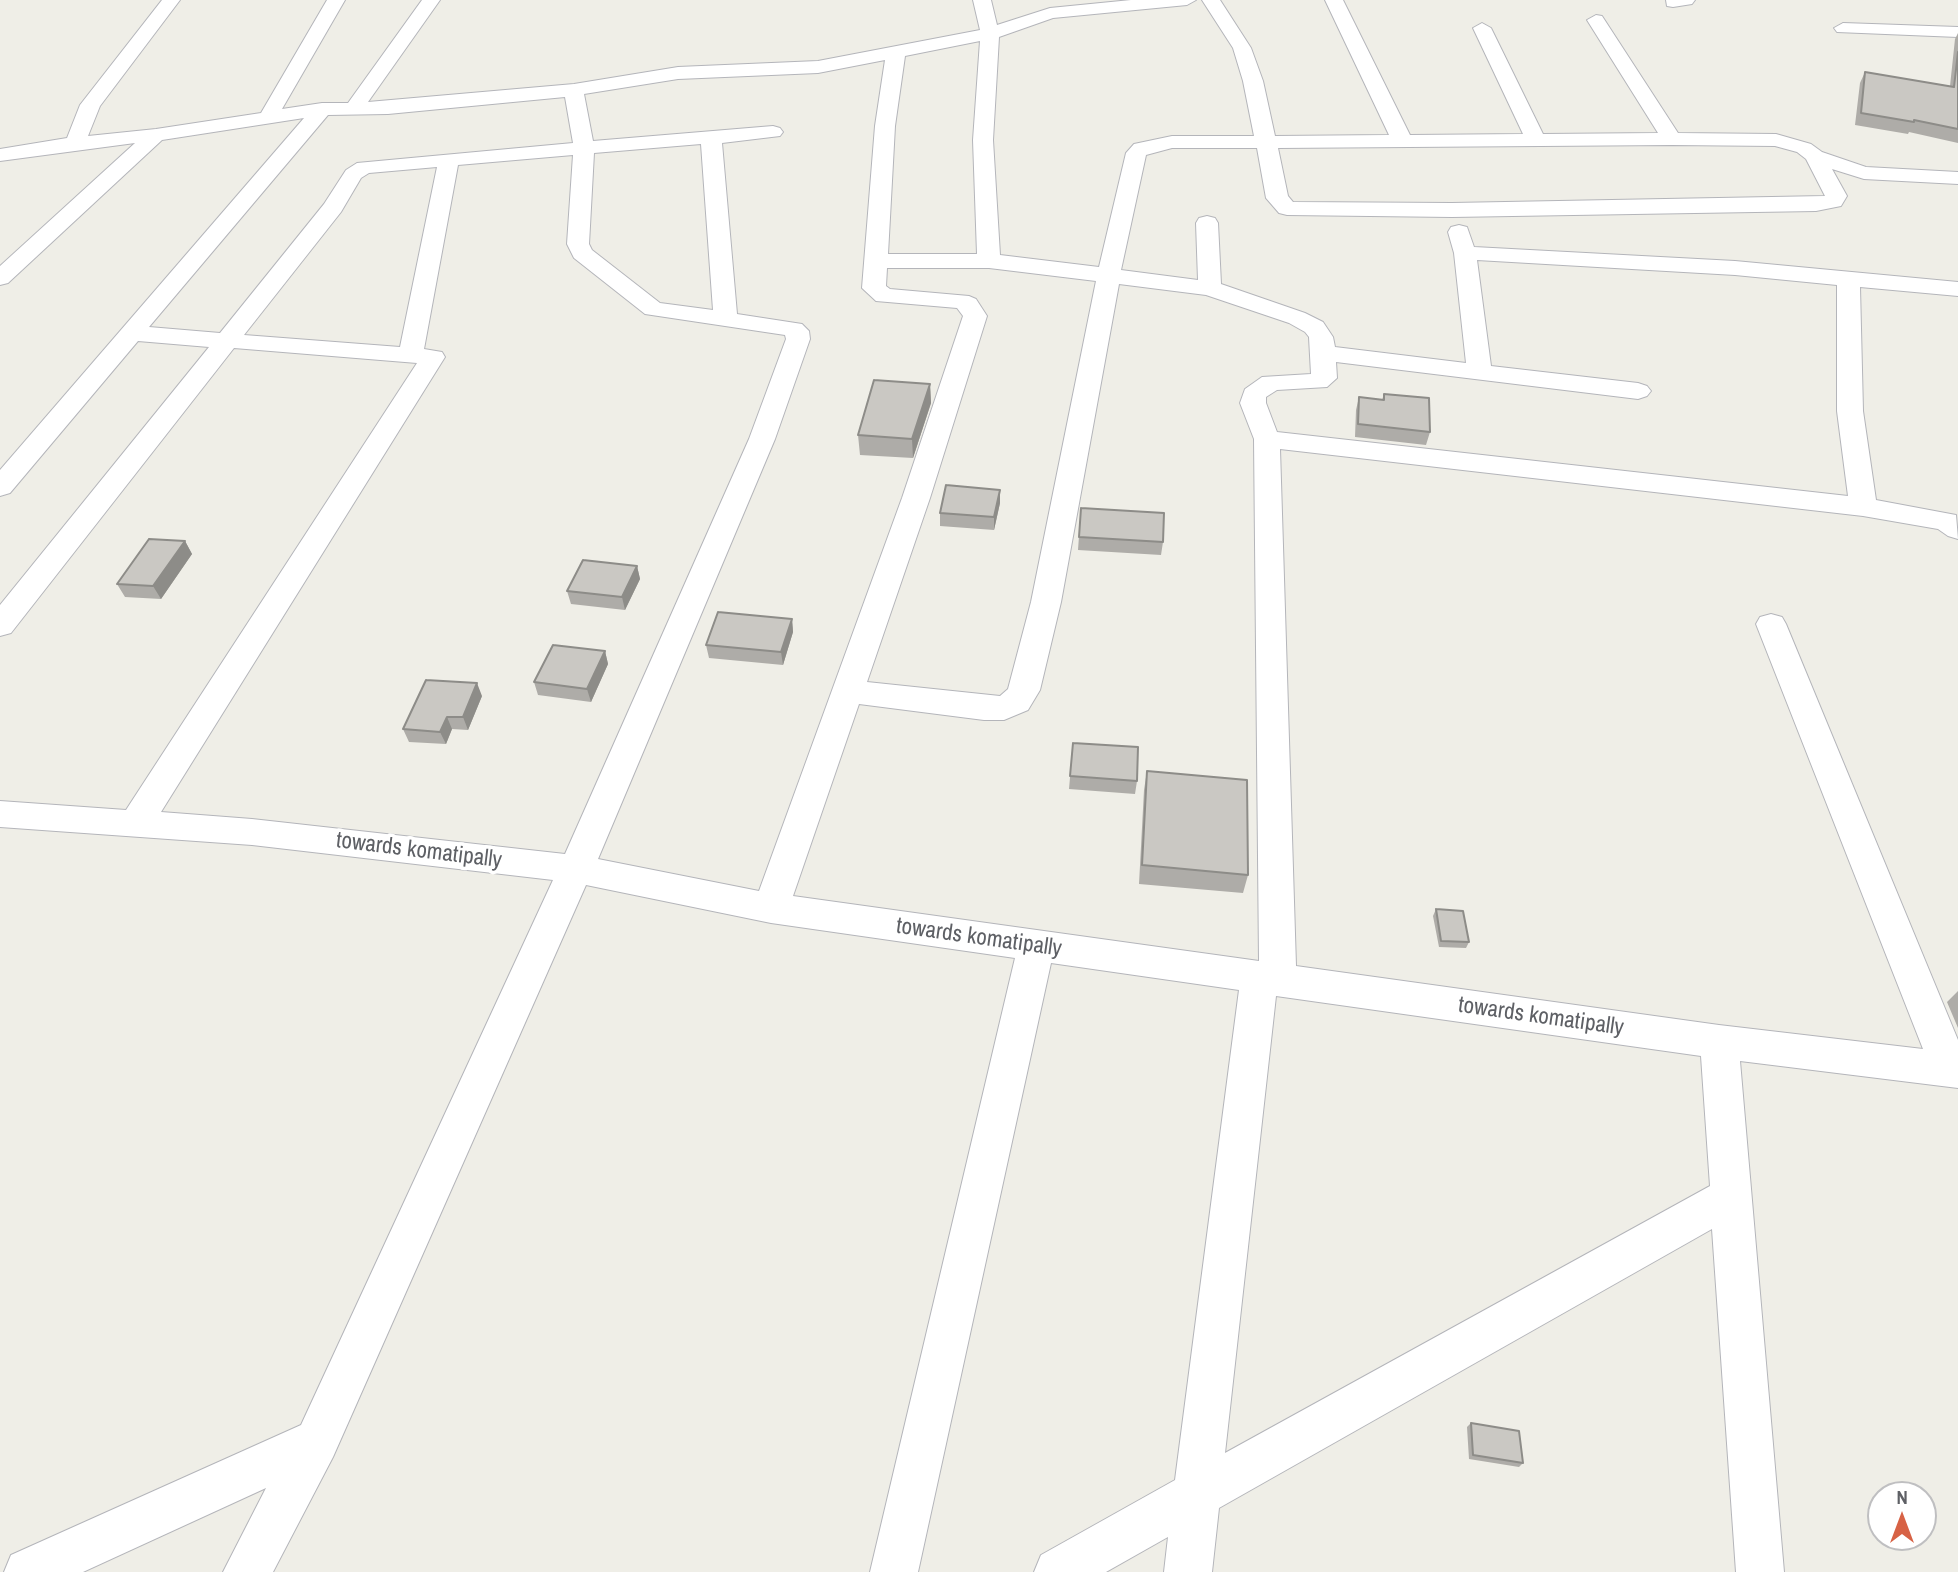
<!DOCTYPE html>
<style>
body{margin:0}
#map{position:relative;width:1958px;height:1572px;overflow:hidden;background:#efeee7;font-family:"Archivo Narrow",sans-serif}
canvas{display:block}
.north{position:absolute;left:1867px;top:1481px;width:70px;height:70px;box-sizing:border-box;background:#fff;border:2px solid #bfbfc1;border-radius:50%;rotate:0deg;font-size:19px;font-weight:700;line-height:28px;text-align:center;color:#5e6065}
.north::after{content:'';display:block;margin:auto;width:24px;height:32px;background:#d76245;clip-path:polygon(50% 0,100% 100%,50% 72%,0 100%)}
</style>
<div id="map">
<canvas width="1958" height="1572"></canvas>
<div class="north">N</div>
</div>
<script>
const ctx = document.querySelector('canvas').getContext('2d');
ctx.lineJoin = 'round';
const poly = rows => new Path2D(rows.map(r => 'M' + r).join(''));
function strokePath(path, color, width, dash) { ctx.strokeStyle = color; ctx.lineWidth = width; ctx.lineCap = dash ? 'butt' : 'round'; ctx.setLineDash(dash || []); ctx.stroke(path); }
function fill(path, color) { ctx.fillStyle = color; ctx.fill(path, 'evenodd'); }
function label(font, color, halo, rows, align = 'center') {
  ctx.font = font + ' "Archivo Narrow",sans-serif'; ctx.lineWidth = 7; ctx.setLineDash([]); ctx.textBaseline = 'middle'; ctx.strokeStyle = halo; ctx.fillStyle = color; for (const [text, x, y, turn = 0] of rows) {
    ctx.save(); ctx.translate(x, y); ctx.rotate((+turn || 0) * Math.PI / 180); ctx.textAlign = isNaN(turn) ? turn : align; if (halo) ctx.strokeText(text, 0, 0); ctx.fillText(text, 0, 0); ctx.restore();
  }
}
const minor = poly([
 [162,0,180,0,100,106,88,136,156,129,261,113,327,0,345,0,282,109,322,103,348,103,422,0,440,0,368,102,574,84,678,67,818,61,980,30,973,0,991,0,997,25,1050,8,1131,0,1196,0,1187,5,1053,18,999,37,993,140,1000,255,1099,267,1126,153,1134,144,1172,136,1254,136,1243,81,1233,48,1202,0,1220,0,1251,48,1263,81,1275,136,1389,135,1325,0,1343,0,1410,135,1523,134,1473,28,1482,23,1491,28,1543,134,1658,133,1587,20,1596,15,1602,16,1678,133,1776,134,1811,144,1822,152,1866,167,1958,172,1958,184,1864,179,1832,169,1847,196,1841,206,1816,211,1452,217,1287,215,1279,213,1266,198,1257,148,1172,148,1146,155,1121,270,1198,280,1196,223,1199,218,1207,216,1215,218,1218,223,1221,284,1305,313,1323,322,1333,337,1335,347,1466,363,1454,253,1448,232,1451,227,1459,225,1467,227,1474,247,1735,261,1958,282,1958,296,1860,287,1863,411,1876,500,1956,515,1958,539,1948,536,1938,529,1863,516,1280,449,1296,966,1719,1025,1923,1049,1756,624,1760,617,1771,614,1782,617,1786,624,1958,1040,1958,1088,1740,1061,1784,1572,1736,1572,1712,1229,1219,1508,1212,1572,1164,1572,1168,1537,1106,1572,1034,1572,1041,1555,1175,1480,1239,990,1051,963,918,1572,870,1572,1015,958,771,923,586,885,333,1457,273,1572,223,1572,266,1488,83,1572,4,1572,11,1555,301,1425,553,880,252,845,0,827,0,801,126,810,417,363,234,348,11,633,0,636,0,605,209,347,138,341,10,493,0,496,0,470,304,118,162,140,8,283,0,285,0,266,135,143,0,161,0,149,67,138,80,105,162,0],
 [980,41,973,140,977,254,888,254,895,126,905,56,980,41],
 [885,60,875,126,862,288,876,301,957,308,963,316,902,498,759,891,598,859,775,439,810,339,809,331,802,324,737,314,722,143,780,136,783,132,780,128,773,126,593,141,584,94,678,79,818,73,885,60],
 [565,97,573,143,357,163,346,170,324,204,220,333,149,327,328,115,388,114,565,97],
 [701,144,713,310,660,303,592,250,589,244,594,153,701,144],
 [1672,145,1775,146,1797,152,1806,159,1825,196,1452,203,1293,202,1288,196,1278,148,1672,145],
 [573,155,567,244,574,258,645,314,785,335,786,339,749,439,565,854,252,819,161,812,445,357,442,352,424,349,458,165,573,155],
 [437,167,400,347,244,335,341,212,361,178,369,173,437,167],
 [1477,260,1735,275,1837,285,1837,411,1848,496,1277,432,1266,403,1266,397,1277,390,1327,387,1337,378,1336,362,1638,399,1647,396,1651,391,1647,386,1638,383,1491,366,1477,260],
 [887,268,989,268,1096,281,1031,602,1008,689,1000,696,867,682,930,498,987,316,976,299,969,296,890,289,886,286,887,268],
 [1119,284,1206,295,1289,323,1305,332,1309,337,1311,374,1262,377,1245,389,1240,403,1254,439,1259,961,793,896,859,704,984,720,1004,720,1028,710,1040,690,1061,602,1119,284],
 [1276,996,1701,1056,1710,1186,1225,1453,1276,996],
 [1666,0,1695,0,1692,4,1673,7,1667,6,1666,0],
 [1843,23,1958,27,1958,37,1837,32,1834,28,1843,23]
]);
strokePath(minor, '#b4b5ba', 2);
fill(minor, '#fff');
fill(poly([
 [1958,33,1958,143,1909,132,1908,134,1855,125,1860,83,1865,72,1950,86,1955,39],
 [930,384,931,403,913,458,860,455,858,435],
 [1384,394,1430,432,1426,445,1355,437,1356,410,1359,397,1382,400],
 [1000,503,994,530,940,526,940,513],
 [1081,508,1163,542,1161,555,1078,550],
 [185,541,192,554,161,599,125,597,117,584],
 [637,566,640,579,625,610,571,604,567,591],
 [792,619,793,632,783,665,709,658,706,645],
 [605,651,608,664,591,702,538,695,534,682],
 [482,696,468,730,452,729,446,744,409,742,403,729],
 [1073,743,1137,781,1135,794,1069,789],
 [1147,771,1248,875,1243,893,1139,884,1144,790],
 [1436,909,1469,942,1466,948,1439,947,1433,916],
 [1958,991,1958,1028,1947,1002],
 [1471,1423,1523,1463,1519,1467,1469,1459,1467,1427]
]), '#aeaca8');
fill(poly([
 [930,384,931,403,913,458,912,439],
 [1000,490,1000,503,994,530,994,517],
 [185,541,192,554,161,599,153,586],
 [637,566,640,579,625,610,622,597],
 [792,619,793,632,783,665,781,652],
 [605,651,608,664,591,702,587,689],
 [477,683,482,696,468,730,463,717],
 [447,717,452,729,446,744,440,732]
]), '#8d8c88');
const building = poly([
 [1958,52,1958,129,1914,120,1914,122,1861,113,1865,72,1954,87,1958,52],
 [874,380,930,384,912,439,858,435,874,380],
 [1384,394,1429,398,1430,432,1358,424,1359,397,1384,400,1384,394],
 [946,485,1000,490,994,517,940,513,946,485],
 [1081,508,1164,513,1163,542,1079,537,1081,508],
 [149,539,185,541,153,586,117,584,149,539],
 [583,560,637,566,622,597,567,591,583,560],
 [718,612,792,619,781,652,706,645,718,612],
 [553,645,605,651,587,689,534,682,553,645],
 [426,680,477,683,463,717,447,717,440,732,403,729,426,680],
 [1073,743,1138,747,1137,781,1070,776,1073,743],
 [1147,771,1247,780,1248,875,1142,865,1147,771],
 [1436,909,1463,911,1469,942,1441,941,1436,909],
 [1471,1423,1519,1431,1523,1463,1473,1455,1471,1423]
]);
fill(building, '#cac8c3');
strokePath(building, '#8d8c88', 2);
label('23px', '#5e6065', '#fff', [
 ["towards komatipally",419,851,7],
 ["towards komatipally",979,938,8],
 ["towards komatipally",1541,1017,8]
]);
</script>
